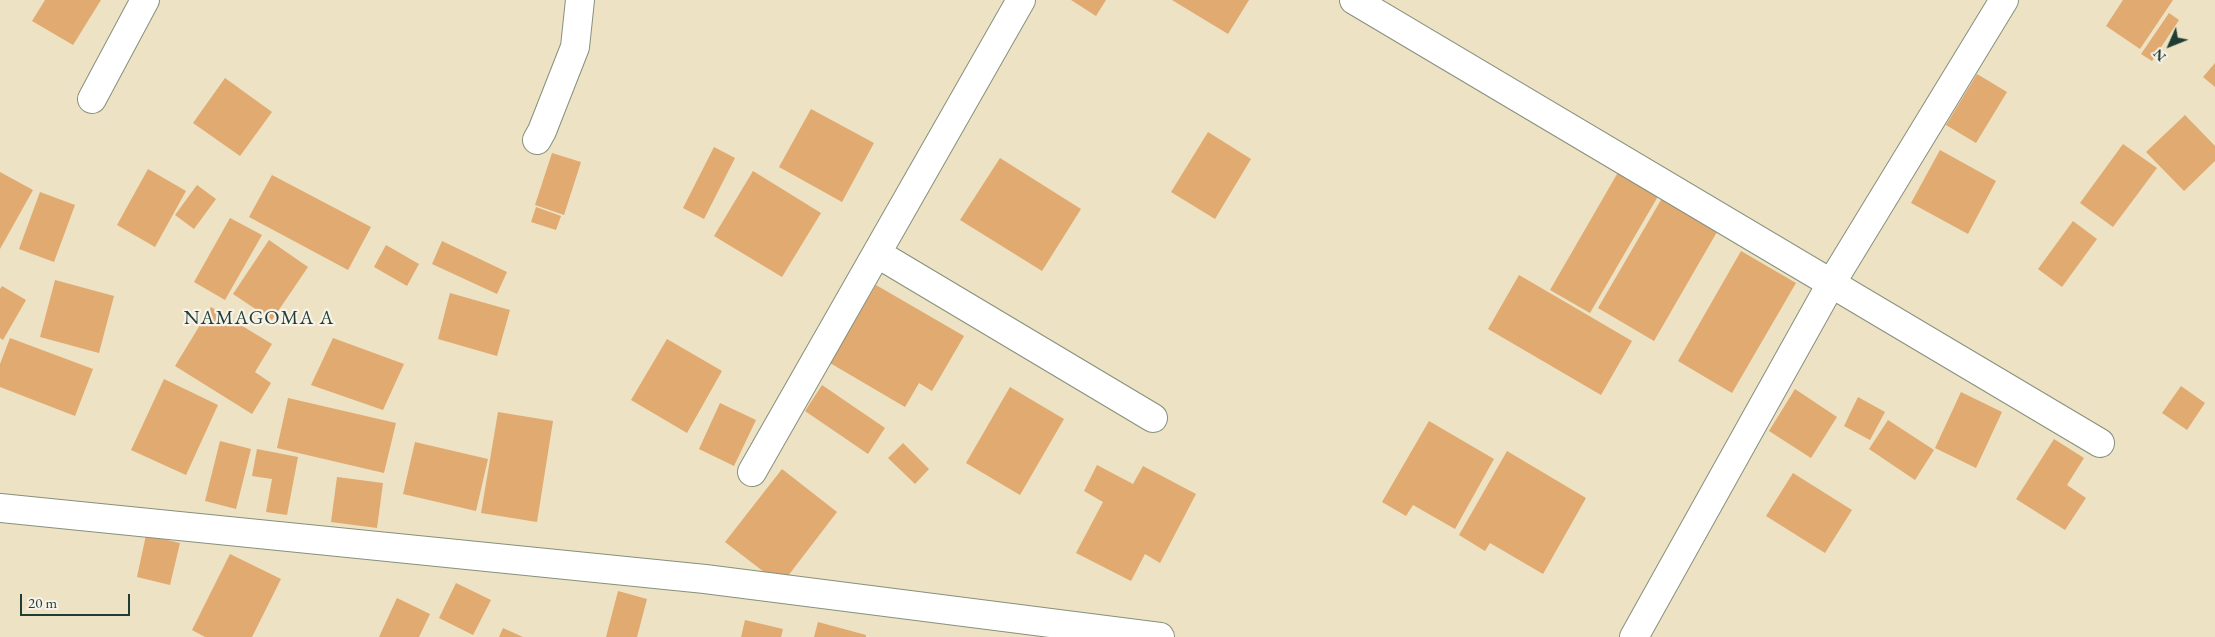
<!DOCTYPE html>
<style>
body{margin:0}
#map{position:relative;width:2215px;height:637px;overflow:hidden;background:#ede2c3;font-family:"EB Garamond",serif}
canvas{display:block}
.north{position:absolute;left:2145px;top:20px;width:50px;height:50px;-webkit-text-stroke:4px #f7f3e8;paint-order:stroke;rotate:226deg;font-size:14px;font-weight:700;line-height:20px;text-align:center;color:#1f3d34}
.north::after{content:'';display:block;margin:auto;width:18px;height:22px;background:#1f3d34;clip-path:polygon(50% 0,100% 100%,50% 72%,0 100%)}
.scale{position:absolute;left:20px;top:594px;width:110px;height:22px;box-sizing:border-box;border:2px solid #1f3d34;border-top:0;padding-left:6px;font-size:15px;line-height:18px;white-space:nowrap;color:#1f3d34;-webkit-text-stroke:4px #f7f3e8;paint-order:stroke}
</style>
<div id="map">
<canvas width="2215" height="637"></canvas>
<div class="north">N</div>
<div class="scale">20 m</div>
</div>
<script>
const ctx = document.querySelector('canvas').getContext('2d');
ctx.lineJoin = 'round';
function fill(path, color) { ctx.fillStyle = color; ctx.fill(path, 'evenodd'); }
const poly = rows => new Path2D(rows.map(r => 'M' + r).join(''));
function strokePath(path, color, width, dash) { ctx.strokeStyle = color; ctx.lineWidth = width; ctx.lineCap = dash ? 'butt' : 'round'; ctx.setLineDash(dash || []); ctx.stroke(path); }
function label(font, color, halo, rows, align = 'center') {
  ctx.font = font + ' "EB Garamond",serif'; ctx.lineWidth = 4.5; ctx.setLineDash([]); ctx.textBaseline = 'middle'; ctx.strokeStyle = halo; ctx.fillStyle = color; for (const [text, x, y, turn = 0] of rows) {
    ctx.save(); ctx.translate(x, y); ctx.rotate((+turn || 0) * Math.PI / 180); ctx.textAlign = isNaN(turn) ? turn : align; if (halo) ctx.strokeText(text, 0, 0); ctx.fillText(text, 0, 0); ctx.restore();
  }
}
fill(poly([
 [45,0,101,0,73,45,32,21],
 [1071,0,1106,0,1096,16],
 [1172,0,1249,0,1228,34],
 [2123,0,2173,0,2140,49,2106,26],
 [2169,13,2179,20,2152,61,2141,54],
 [2215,63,2215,87,2203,77],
 [1977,74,2007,92,1976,143,1946,125],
 [225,78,272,112,240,156,193,123],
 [811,109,874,143,842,202,779,167],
 [2185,115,2215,146,2215,161,2184,191,2146,152],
 [1208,132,1251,159,1215,219,1171,192],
 [2123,144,2157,168,2113,227,2080,203],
 [714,147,735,158,704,219,683,208],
 [1940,150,1996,181,1968,234,1911,203],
 [552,153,581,162,564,215,535,205],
 [1000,158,1081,209,1042,271,960,220],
 [1624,162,1664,186,1590,313,1550,290],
 [148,169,186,191,155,247,117,225],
 [753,171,821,213,782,277,714,236],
 [0,172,33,190,0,249],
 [272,175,371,227,348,270,249,217],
 [197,185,216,199,194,229,175,215],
 [40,192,75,205,54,262,19,249],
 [1665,193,1721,225,1654,341,1598,308],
 [536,207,561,216,556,230,531,222],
 [230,218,262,235,225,300,194,282],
 [2073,221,2097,239,2062,287,2038,269],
 [269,240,308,267,272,320,233,294],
 [442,241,507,272,497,294,432,264],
 [386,245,419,264,407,286,374,267],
 [1741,251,1796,283,1732,393,1678,361],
 [1519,275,1632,341,1601,395,1488,329],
 [55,280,114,296,99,353,40,337],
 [876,285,964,336,932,391,919,383,905,407,830,363],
 [2,286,26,300,3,340,0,338,0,289],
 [450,293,510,310,497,356,438,339],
 [211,307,272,344,255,372,271,383,252,414,175,366],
 [10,338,93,369,75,416,0,387,0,364],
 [333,338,404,364,383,410,311,385],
 [667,339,722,371,687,433,631,400],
 [164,379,218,405,186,475,131,450],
 [822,385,885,428,868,454,805,411],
 [2181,386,2205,403,2187,430,2162,413],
 [1010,387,1064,419,1020,495,966,463],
 [1795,389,1837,417,1811,458,1769,431],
 [1961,392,2002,412,1976,468,1935,448],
 [1858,397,1885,412,1870,440,1844,426],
 [288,398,396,423,384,473,277,448],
 [720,403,756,420,734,466,699,449],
 [498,412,553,421,537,522,481,513],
 [1888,420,1934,450,1915,480,1869,449],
 [1429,421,1494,459,1455,529,1413,505,1406,516,1382,502],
 [2054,439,2084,458,2067,485,2086,498,2065,530,2016,499],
 [220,441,251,449,236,509,205,501],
 [415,442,488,459,476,511,403,494],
 [903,443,929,469,915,484,888,458],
 [257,449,298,457,287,515,266,512,272,479,252,476],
 [1507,451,1586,498,1543,574,1490,543,1485,551,1459,535],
 [1097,465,1133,484,1143,466,1196,494,1160,563,1145,554,1131,581,1076,553,1103,502,1084,491],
 [782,469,837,512,781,585,725,542],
 [1793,473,1852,510,1825,553,1766,516],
 [337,477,383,483,377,528,331,522],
 [146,535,180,543,170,585,137,577],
 [230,554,281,579,252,637,205,637,192,630],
 [456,583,491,600,473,635,439,618],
 [618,591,647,599,637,637,606,637],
 [397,598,430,614,419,637,379,637],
 [745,620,783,629,781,637,741,637],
 [818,622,866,635,866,637,814,637],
 [503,628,523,637,499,637]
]), '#e0aa70');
const minor = poly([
 [1354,0,2100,443],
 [92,99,145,0],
 [537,140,542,131,575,47,580,0],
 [878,254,1153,418],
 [752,472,1021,0],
 [0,508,705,579,1160,637],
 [1634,637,1832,282,2004,0]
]);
strokePath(minor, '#86907c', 30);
strokePath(minor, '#fff', 28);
ctx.letterSpacing = '1px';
label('20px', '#1f3d34', '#f7f3e8', [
 ["NAMAGOMA A",259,319]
]);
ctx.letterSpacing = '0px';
</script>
